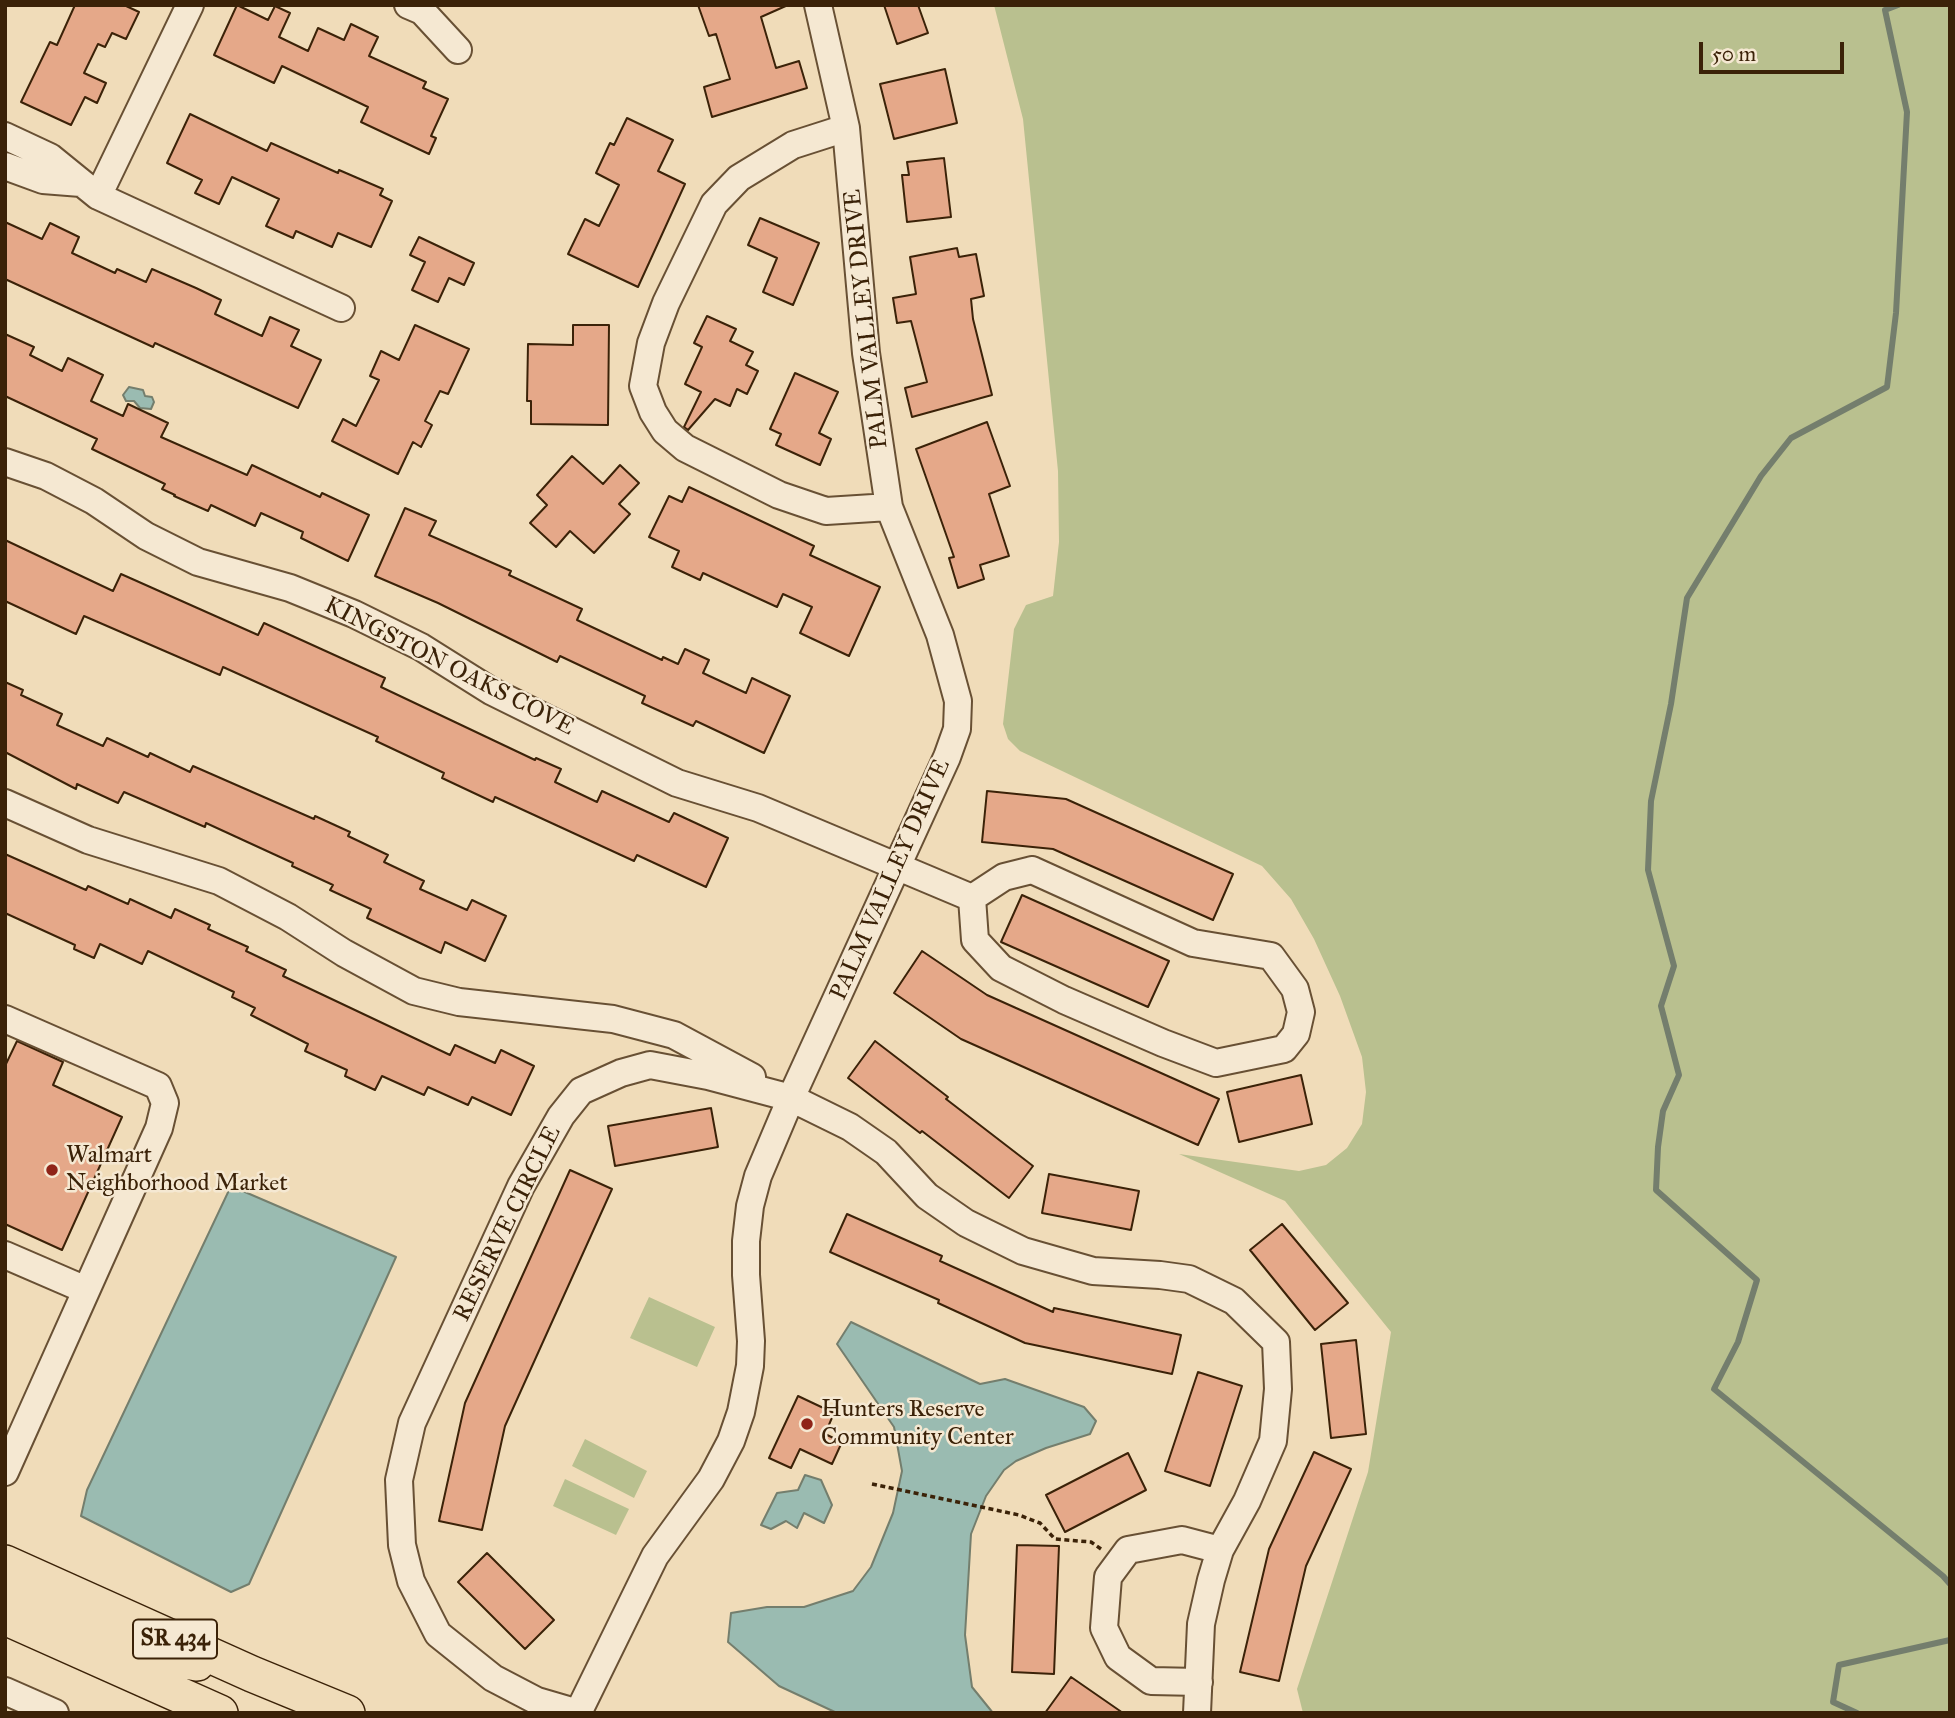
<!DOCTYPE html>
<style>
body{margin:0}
#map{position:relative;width:1955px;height:1718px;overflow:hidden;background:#f0dcb9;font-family:"IM FELL Great Primer",serif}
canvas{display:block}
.frame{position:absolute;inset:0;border:7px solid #3b2208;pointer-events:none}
.scale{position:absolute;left:1699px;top:42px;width:145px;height:32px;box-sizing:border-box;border:4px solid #3b2208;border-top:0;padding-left:9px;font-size:21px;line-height:24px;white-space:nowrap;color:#3b2208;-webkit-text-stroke:5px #f5e8d2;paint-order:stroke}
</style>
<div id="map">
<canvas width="1955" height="1718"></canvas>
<div class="frame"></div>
<div class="scale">50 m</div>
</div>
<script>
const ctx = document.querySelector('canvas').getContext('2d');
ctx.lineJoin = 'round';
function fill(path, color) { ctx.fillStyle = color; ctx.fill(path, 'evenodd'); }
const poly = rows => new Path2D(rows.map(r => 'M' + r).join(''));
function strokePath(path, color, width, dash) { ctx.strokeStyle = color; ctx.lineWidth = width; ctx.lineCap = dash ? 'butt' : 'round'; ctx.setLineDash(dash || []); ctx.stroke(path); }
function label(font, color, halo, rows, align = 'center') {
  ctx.font = font + ' "IM FELL Great Primer",serif'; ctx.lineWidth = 5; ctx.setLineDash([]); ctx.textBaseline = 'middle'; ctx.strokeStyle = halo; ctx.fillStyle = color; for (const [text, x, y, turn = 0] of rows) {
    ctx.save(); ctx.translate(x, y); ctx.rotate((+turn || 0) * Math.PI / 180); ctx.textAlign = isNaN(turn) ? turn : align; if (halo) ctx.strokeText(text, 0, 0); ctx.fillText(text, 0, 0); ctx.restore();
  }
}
fill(poly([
 [994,5,1950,5,1950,1713,1303,1713,1297,1689,1368,1472,1391,1332,1285,1201,1179,1154,1299,1171,1326,1165,1347,1148,1362,1124,1366,1092,1362,1057,1340,996,1314,939,1291,899,1262,866,1020,751,1008,739,1003,724,1014,629,1026,605,1053,596,1059,542,1058,471,1023,119],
 [649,1297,715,1327,697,1367,630,1338],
 [585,1439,647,1471,634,1498,572,1466],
 [565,1479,629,1509,616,1535,553,1506]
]), '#b9c08f');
const water = poly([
 [129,387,143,390,145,396,152,397,154,402,151,409,140,408,134,401,126,401,123,395,129,387],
 [231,1186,396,1257,249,1584,231,1592,81,1516,87,1490,231,1186],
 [851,1322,980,1384,1005,1379,1084,1407,1096,1421,1090,1434,1046,1448,1016,1461,1004,1470,986,1496,971,1534,965,1635,972,1687,993,1713,837,1713,779,1686,728,1642,731,1613,767,1607,804,1607,853,1591,871,1567,893,1513,902,1471,894,1427,837,1344,851,1322],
 [805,1475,821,1480,832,1505,824,1523,804,1513,797,1528,786,1521,771,1529,761,1525,777,1493,798,1490,805,1475]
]);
fill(water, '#9abbb1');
strokePath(water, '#747e6d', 2);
strokePath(poly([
 [1898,5,1885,10,1907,112,1896,313,1887,387,1791,438,1761,476,1687,598,1671,704,1651,801,1648,870,1674,966,1661,1006,1679,1075,1663,1111,1658,1147,1656,1190,1757,1280,1738,1342,1714,1389,1943,1576,1950,1584],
 [1857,1713,1833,1702,1839,1665,1950,1640]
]), '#747e6d', 6);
const building = poly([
 [75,5,124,5,139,12,126,39,112,33,105,47,98,44,84,73,106,83,97,103,85,97,71,125,21,102,50,42,57,45,75,5],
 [237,5,268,20,275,6,290,13,279,37,308,51,318,28,344,40,351,24,378,37,369,56,426,82,423,88,448,99,431,136,436,138,429,154,361,122,368,107,282,66,274,83,214,55,237,5],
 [698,5,788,5,761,17,776,68,799,61,807,88,712,117,704,87,730,79,716,34,709,36,698,5],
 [884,5,918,5,928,33,897,44,884,5],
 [945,69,957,123,894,139,880,84,945,69],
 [190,114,267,151,271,143,338,173,339,170,383,189,380,195,392,201,371,247,338,233,332,247,296,231,293,238,266,226,279,199,232,177,219,204,195,193,202,180,167,163,190,114],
 [627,118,673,140,658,171,685,184,638,287,568,254,585,219,599,226,619,185,596,173,610,143,614,145,627,118],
 [944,158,951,217,907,222,902,175,909,175,907,162,944,158],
 [760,218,819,243,793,305,763,292,777,258,748,245,760,218],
 [5,222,42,239,50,223,79,237,72,253,115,273,117,269,146,282,152,269,196,288,221,300,215,314,262,336,270,317,299,330,291,346,321,360,298,408,155,343,153,347,5,279,5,222],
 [419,237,474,263,464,285,449,278,438,302,412,290,425,262,410,255,419,237],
 [957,248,959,257,976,254,984,296,971,299,973,319,992,395,912,417,905,388,927,382,911,321,897,323,893,298,916,294,910,257,957,248],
 [707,316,736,329,730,341,753,352,746,365,758,371,747,394,737,389,730,406,715,399,688,430,684,427,701,392,685,384,702,347,694,343,707,316],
 [415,325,469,349,448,394,440,391,425,421,432,425,421,447,413,442,398,474,332,441,343,419,356,426,379,380,370,376,381,351,399,360,415,325],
 [573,325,609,325,608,425,531,424,531,401,527,401,528,344,573,345,573,325],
 [5,334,34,347,30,355,62,371,68,358,103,375,91,401,123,416,128,404,168,423,161,437,247,475,252,465,320,497,322,493,369,515,348,561,301,538,303,532,261,513,255,526,211,505,208,511,174,496,175,495,162,489,165,484,92,449,97,439,5,396,5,334],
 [795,373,838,392,819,433,831,439,820,465,776,445,781,434,770,429,795,373],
 [987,422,1010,486,989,494,1009,556,980,565,984,579,958,588,949,558,954,557,916,449,987,422],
 [572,456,603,484,620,465,639,483,619,504,630,514,594,553,570,531,556,547,530,523,547,505,537,495,572,456],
 [689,487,814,546,810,555,880,587,849,656,800,633,812,607,783,594,777,607,703,573,700,580,672,567,679,551,649,537,669,496,682,502,689,487],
 [405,508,436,521,429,535,511,571,509,575,582,609,577,620,662,660,663,657,678,664,685,649,709,660,703,673,746,693,752,678,790,696,764,753,696,721,693,726,642,703,645,696,560,656,557,662,438,603,375,576,405,508],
 [5,540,113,591,121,574,258,635,264,623,385,678,381,687,535,760,536,758,561,769,555,782,597,802,602,791,669,822,674,813,728,838,706,887,637,855,634,861,495,797,493,802,442,778,444,773,376,741,378,737,223,667,220,675,84,616,76,634,5,601,5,540],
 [5,682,23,690,21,695,62,714,57,725,103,746,107,738,148,757,150,753,190,772,193,766,314,819,315,816,350,832,348,836,388,855,384,862,424,881,420,889,467,910,472,900,506,916,485,961,445,942,441,953,367,918,371,909,330,890,333,885,292,866,293,863,206,823,205,827,124,792,118,803,77,784,76,789,5,752,5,682],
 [987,791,1066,799,1233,874,1213,920,1053,849,982,842,987,791],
 [5,854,86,890,88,886,128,904,130,899,171,918,175,909,210,925,208,929,248,947,246,951,286,970,283,976,450,1055,455,1045,495,1063,501,1050,534,1066,511,1115,472,1097,468,1105,428,1087,424,1095,382,1076,375,1090,345,1076,347,1070,305,1051,308,1044,251,1015,255,1008,232,997,234,992,148,951,142,964,100,944,94,958,74,949,75,945,5,913,5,854],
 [1022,895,1169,961,1148,1007,1001,942,1022,895],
 [922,951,987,995,1219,1099,1198,1145,961,1039,894,993,922,951],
 [17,1041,63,1062,53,1085,122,1117,62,1250,5,1224,5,1066,17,1041],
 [875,1041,948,1097,946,1099,1033,1166,1009,1198,922,1131,920,1133,848,1078,875,1041],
 [1301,1075,1312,1124,1239,1142,1227,1092,1301,1075],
 [711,1108,718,1147,615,1166,608,1126,711,1108],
 [570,1170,612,1189,505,1426,482,1530,439,1521,465,1403,570,1170],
 [1049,1174,1139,1191,1131,1230,1042,1213,1049,1174],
 [847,1214,942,1256,940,1261,1053,1312,1054,1308,1181,1335,1172,1374,1025,1343,938,1303,939,1300,830,1252,847,1214],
 [1282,1224,1348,1303,1315,1330,1250,1250,1282,1224],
 [1356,1340,1366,1434,1331,1438,1321,1344,1356,1340],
 [1198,1372,1242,1386,1210,1486,1165,1471,1198,1372],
 [798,1396,834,1413,825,1434,842,1442,832,1464,800,1449,791,1468,769,1458,798,1396],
 [1314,1452,1351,1469,1306,1566,1279,1681,1240,1672,1269,1549,1314,1452],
 [1128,1453,1146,1490,1065,1532,1046,1495,1128,1453],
 [1017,1545,1059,1546,1054,1674,1012,1672,1017,1545],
 [487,1553,554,1620,525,1649,458,1582,487,1553],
 [1071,1677,1123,1713,1045,1713,1071,1677]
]);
fill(building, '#e5a889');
strokePath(building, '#3b2208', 2);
const minor = poly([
 [408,5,422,11,458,50],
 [846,128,793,145,739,178,714,204,666,303,651,343,643,386,653,412,665,431,685,448,779,495,826,511,889,507],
 [5,136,50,157,98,196,341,308],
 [5,166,43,180,81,183],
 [98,196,190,5],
 [5,462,46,476,94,501,146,536,198,562,290,588,354,614,421,647,491,691,677,783,758,808,972,898],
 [5,803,88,840,219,881,288,917,344,953,414,991,459,1002,613,1019,674,1035,752,1077],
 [1032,870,1193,943,1271,956,1295,989,1301,1012,1296,1034,1284,1049,1216,1063,1163,1043,1064,1000,1001,968,975,940,972,898,1004,877,1032,870],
 [5,1019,158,1086,165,1103,159,1128,5,1472],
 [5,1255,86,1290],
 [1199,1682,1151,1681,1118,1657,1104,1628,1108,1577,1128,1550,1182,1540,1220,1550],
 [5,1691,55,1713],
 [578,1713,537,1701,493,1678,438,1634,411,1581,402,1545,399,1480,412,1423,521,1186,561,1116,581,1091,621,1073,650,1065,708,1076,791,1098,850,1127,886,1152,927,1196,966,1223,1023,1251,1093,1271,1160,1275,1189,1279,1234,1301,1276,1342,1278,1389,1273,1441,1247,1501,1220,1550,1211,1580,1201,1624,1197,1713],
 [578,1713,655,1556,711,1479,731,1441,741,1412,750,1366,751,1341,746,1275,746,1241,750,1206,758,1176,791,1098,947,757,957,729,958,701,940,635,889,507,866,353,846,128,818,5]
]);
const major = poly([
 [5,1563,252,1674,347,1713],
 [5,1592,148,1654,197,1663],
 [5,1617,220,1713]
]);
strokePath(minor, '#685034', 30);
strokePath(major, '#3b2208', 38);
strokePath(poly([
 [872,1484,1019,1515,1040,1523,1055,1539,1091,1542,1101,1549]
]), '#3b2208', 3.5, [5, 3.5]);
strokePath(minor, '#f5e8d2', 26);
strokePath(major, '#f0dcb9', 35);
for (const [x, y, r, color] of [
 [52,1170,7,"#8f2418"],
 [807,1424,7,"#8f2418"]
]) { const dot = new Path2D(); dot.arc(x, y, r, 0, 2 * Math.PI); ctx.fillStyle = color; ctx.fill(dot); strokePath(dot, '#f5e8d2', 2.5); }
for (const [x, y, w] of [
 [175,1639,84]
]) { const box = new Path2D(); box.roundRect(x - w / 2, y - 19.5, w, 39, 5); ctx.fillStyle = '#f5e8d2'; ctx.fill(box); strokePath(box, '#3b2208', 2); }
label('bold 23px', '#3b2208', null, [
 ["SR 434",175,1639]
]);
label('24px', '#3b2208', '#f5e8d2', [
 ["PALM VALLEY DRIVE",867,319,-96],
 ["KINGSTON OAKS COVE",449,667,27],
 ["PALM VALLEY DRIVE",891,880,-66],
 ["RESERVE CIRCLE",508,1224,-64]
]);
label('24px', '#3b2208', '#f5e8d2', [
 ["Walmart",66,1156],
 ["Neighborhood Market",66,1184],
 ["Hunters Reserve",821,1410],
 ["Community Center",821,1438]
], 'left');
</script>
